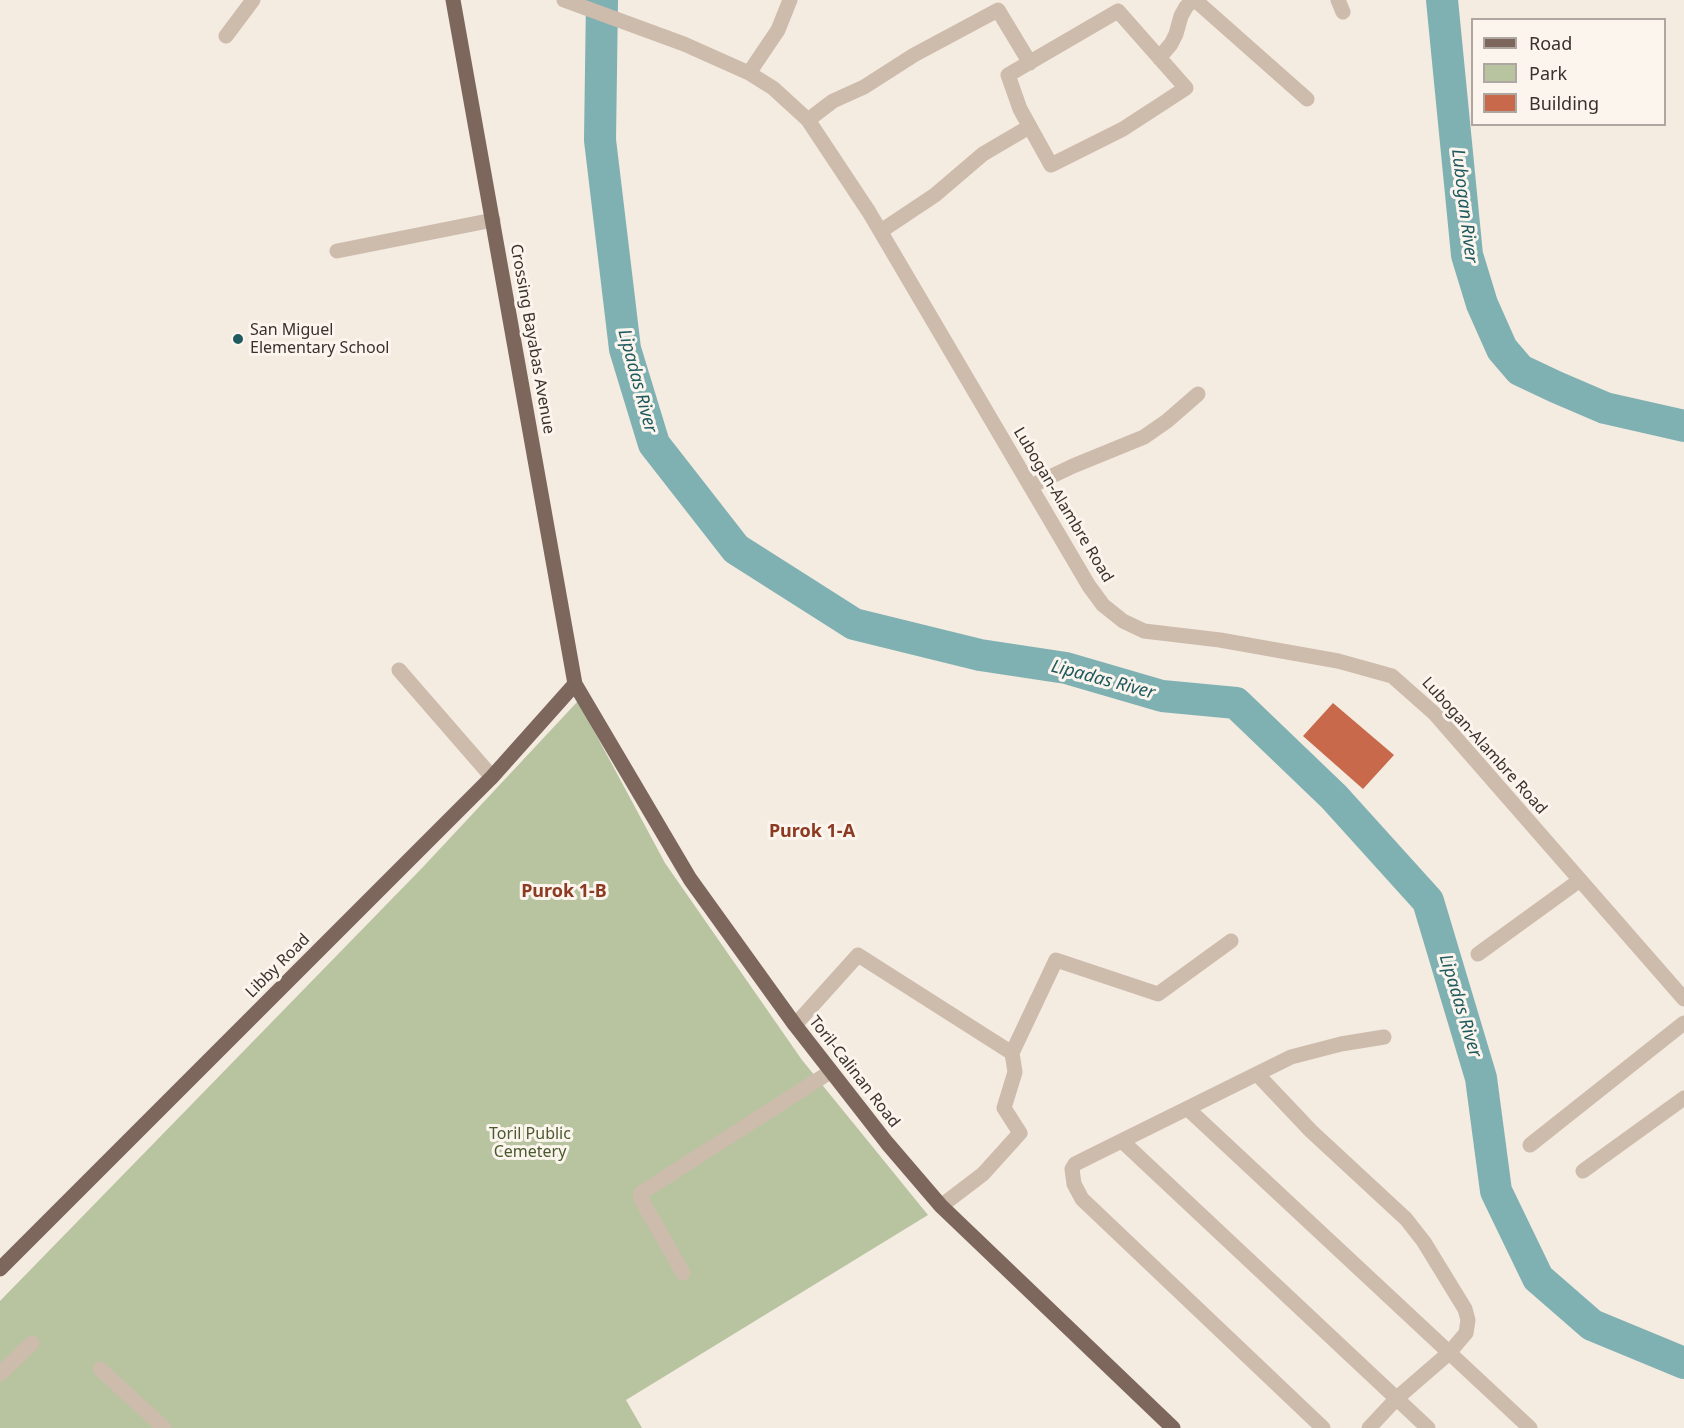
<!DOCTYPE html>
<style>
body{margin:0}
#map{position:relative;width:1684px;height:1428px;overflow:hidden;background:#f4ebe1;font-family:"Noto Sans",sans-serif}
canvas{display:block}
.legend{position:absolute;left:1471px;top:18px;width:195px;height:108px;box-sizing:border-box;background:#fbf5ee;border:2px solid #aea6a0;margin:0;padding:8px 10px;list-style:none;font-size:18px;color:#3b302b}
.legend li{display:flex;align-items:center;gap:12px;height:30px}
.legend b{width:30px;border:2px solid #aea6a0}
</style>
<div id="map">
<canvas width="1684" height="1428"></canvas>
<ul class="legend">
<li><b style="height:8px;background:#7d675c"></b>Road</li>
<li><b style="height:16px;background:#b8c4a0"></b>Park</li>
<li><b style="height:16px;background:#c8694b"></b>Building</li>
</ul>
</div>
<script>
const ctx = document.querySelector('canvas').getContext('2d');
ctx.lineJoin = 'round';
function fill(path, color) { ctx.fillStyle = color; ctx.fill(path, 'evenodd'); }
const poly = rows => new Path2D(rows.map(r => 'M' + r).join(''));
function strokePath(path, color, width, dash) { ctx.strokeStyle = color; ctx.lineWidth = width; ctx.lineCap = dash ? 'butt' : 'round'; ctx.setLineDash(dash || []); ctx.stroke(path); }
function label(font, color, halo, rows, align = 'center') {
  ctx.font = font + ' "Noto Sans",sans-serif'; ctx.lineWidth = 6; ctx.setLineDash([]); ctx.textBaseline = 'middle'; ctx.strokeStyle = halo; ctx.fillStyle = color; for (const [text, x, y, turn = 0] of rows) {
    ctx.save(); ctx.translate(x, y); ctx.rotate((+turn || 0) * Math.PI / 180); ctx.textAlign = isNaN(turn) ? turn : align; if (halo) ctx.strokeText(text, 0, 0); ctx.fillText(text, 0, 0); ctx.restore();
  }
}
fill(poly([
 [578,701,665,863,802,1060,928,1215,626,1400,642,1428,0,1428,0,1301,423,867]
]), '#b8c4a0');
strokePath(poly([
 [602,0,600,140,625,349,654,444,736,549,854,624,980,655,1066,668,1162,696,1236,703,1334,797,1428,901,1481,1078,1496,1191,1538,1278,1592,1325,1684,1363],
 [1442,0,1467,255,1482,304,1502,349,1520,370,1556,387,1605,408,1684,426]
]), '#7fb0b2', 32);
fill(poly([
 [1333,703,1394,755,1363,789,1303,736]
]), '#c8694b');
strokePath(poly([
 [564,0,684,44,749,73,773,88,808,120,869,212,1089,586,1103,605,1123,621,1144,631,1220,640,1338,661,1392,676,1435,714,1684,999],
 [1195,0,1307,99],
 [1338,0,1343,12],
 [1118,11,1186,88,1123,129,1051,165,1020,109,1008,75,1118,11],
 [226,36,253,0],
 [1159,58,1171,44,1176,34,1181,16,1186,7,1193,0],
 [749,73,778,30,790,0],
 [808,120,833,101,864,87,914,55,998,10,1030,63],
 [881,231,935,195,983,154,1029,127],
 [337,251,493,220],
 [1031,486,1073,466,1144,437,1167,421,1198,394],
 [399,670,492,777],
 [1478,954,1580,880],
 [795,1025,858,955,1012,1053],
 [1257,1074,1311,1131,1406,1219,1424,1242,1465,1309,1468,1320,1466,1333,1449,1353,1397,1398,1369,1428],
 [1188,1109,1530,1428],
 [1122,1141,1428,1428],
 [1530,1145,1684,1023],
 [1583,1171,1684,1098],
 [941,1206,983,1174,1020,1133,1004,1108,1015,1072,1012,1053,1056,960,1158,994,1231,941],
 [683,1273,646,1208,641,1198,641,1193,830,1072],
 [100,1369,164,1428],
 [0,1374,32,1343],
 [1323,1428,1082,1199,1074,1184,1072,1169,1075,1164,1087,1158,1291,1057,1341,1044,1384,1037]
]), '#cdbbac', 15);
strokePath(poly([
 [453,0,575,684,690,879,795,1025,887,1143,941,1206,1173,1428],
 [0,1269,492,777,575,684]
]), '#7d675c', 15);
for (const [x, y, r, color] of [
 [238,339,6,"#1f5a5e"]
]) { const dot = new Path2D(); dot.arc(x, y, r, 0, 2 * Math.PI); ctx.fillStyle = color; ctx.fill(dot); strokePath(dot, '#fbf5ee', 2); }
label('16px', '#3b302b', '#fbf5ee', [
 ["San Miguel",250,330],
 ["Elementary School",250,348]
], 'left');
label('16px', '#3b302b', '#fbf5ee', [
 ["Crossing Bayabas Avenue",532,339,80],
 ["Lubogan-Alambre Road",1063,505,59],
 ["Lubogan-Alambre Road",1484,746,48],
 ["Libby Road",278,966,-45],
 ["Toril-Calinan Road",854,1072,52]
]);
label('16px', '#4a5a2e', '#fbf5ee', [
 ["Toril Public",530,1134],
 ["Cemetery",530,1152]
]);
label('italic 18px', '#1f5a5e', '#fbf5ee', [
 ["Lubogan River",1464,206,83],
 ["Lipadas River",637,381,75],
 ["Lipadas River",1103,680,15],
 ["Lipadas River",1460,1006,73]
]);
label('bold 18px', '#8c3b22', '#fbf5ee', [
 ["Purok 1-A",812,832],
 ["Purok 1-B",564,892]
]);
</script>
